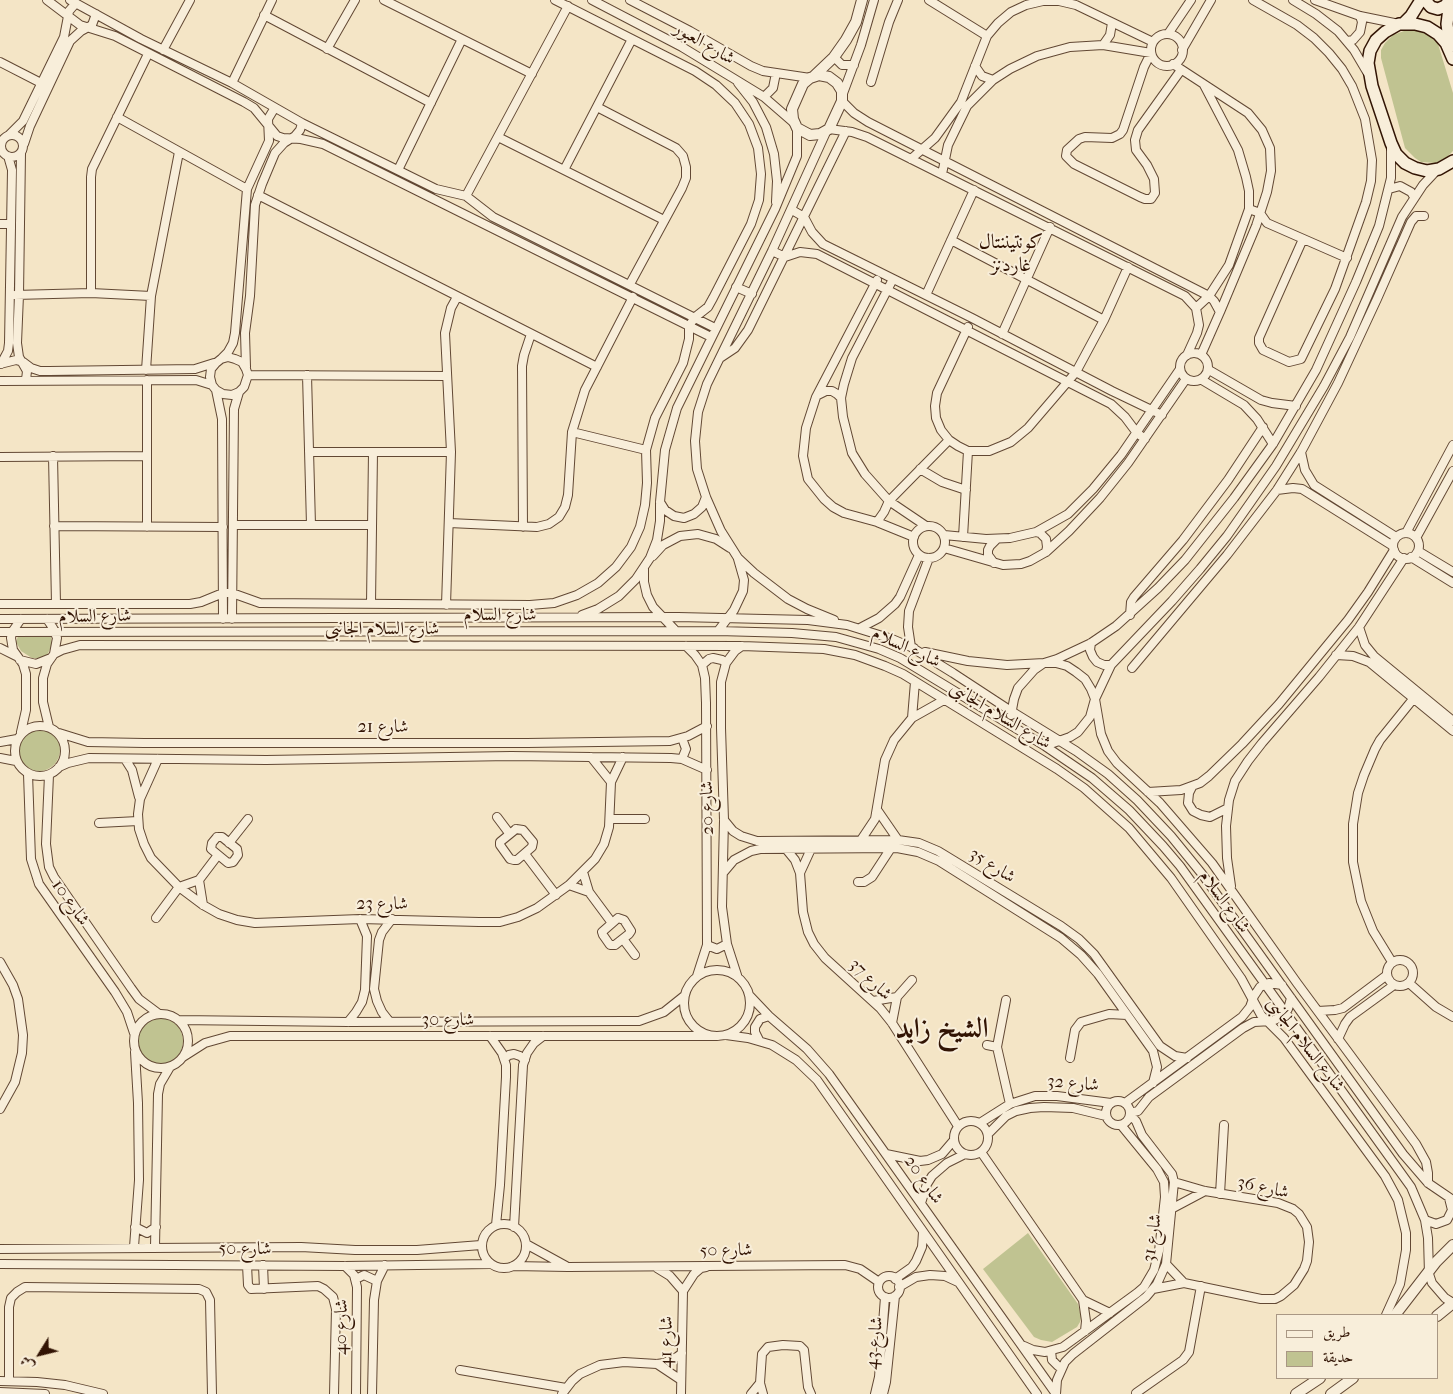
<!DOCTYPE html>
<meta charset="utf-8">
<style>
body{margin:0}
#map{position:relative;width:1453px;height:1394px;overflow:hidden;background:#f4e5c6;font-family:"IM FELL French Canon",Amiri,serif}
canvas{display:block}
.legend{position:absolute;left:1276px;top:1314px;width:162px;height:65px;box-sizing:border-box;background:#f8eeda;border:1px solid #a99784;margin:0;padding:6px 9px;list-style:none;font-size:15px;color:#321404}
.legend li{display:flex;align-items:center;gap:10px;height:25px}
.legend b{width:25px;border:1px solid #a99784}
.north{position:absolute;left:15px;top:1329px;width:50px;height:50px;-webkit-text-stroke:4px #f8eeda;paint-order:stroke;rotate:234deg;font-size:14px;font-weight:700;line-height:20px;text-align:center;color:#321404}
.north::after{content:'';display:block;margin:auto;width:18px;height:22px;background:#321404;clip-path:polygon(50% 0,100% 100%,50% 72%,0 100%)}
</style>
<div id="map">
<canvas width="1453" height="1394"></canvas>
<ul class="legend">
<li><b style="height:6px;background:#f8eeda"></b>طريق</li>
<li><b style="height:14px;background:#c0c391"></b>حديقة</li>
</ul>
<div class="north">ش</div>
</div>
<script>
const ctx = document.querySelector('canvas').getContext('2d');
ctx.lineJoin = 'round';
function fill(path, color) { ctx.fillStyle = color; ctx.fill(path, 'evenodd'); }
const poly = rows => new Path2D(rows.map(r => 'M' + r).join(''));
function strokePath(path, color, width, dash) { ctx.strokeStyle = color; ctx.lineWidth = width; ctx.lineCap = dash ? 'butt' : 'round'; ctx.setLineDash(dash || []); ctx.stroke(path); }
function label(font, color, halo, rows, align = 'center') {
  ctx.font = font + ' "IM FELL French Canon",Amiri,serif'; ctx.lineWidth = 4; ctx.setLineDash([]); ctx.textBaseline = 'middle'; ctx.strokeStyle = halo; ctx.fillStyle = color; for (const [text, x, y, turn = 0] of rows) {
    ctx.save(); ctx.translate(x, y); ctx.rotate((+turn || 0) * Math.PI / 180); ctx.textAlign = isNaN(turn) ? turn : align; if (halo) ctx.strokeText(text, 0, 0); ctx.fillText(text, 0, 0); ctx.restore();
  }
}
fill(poly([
 [1404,31,1417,31,1429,35,1438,44,1453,93,1453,151,1447,157,1436,163,1421,162,1415,158,1405,148,1381,58,1381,50,1385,43,1393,35],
 [18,636,51,636,52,645,47,655,39,658,32,658,21,651,16,642],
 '18 750a21 21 0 1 1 42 0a21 21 0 1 1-42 0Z',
 '137 1041a23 23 0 1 1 46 0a23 23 0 1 1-46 0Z',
 [1028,1233,1078,1304,1081,1316,1080,1322,1077,1327,1052,1342,1041,1340,1034,1337,983,1269]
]), '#c0c391');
const minor = poly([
 [47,0,80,25,115,36,244,102,254,108,277,136,283,138,301,139,323,144,711,337],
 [70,0,141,39,232,83,302,123,436,189,466,196,493,217,715,328],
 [384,0,532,74],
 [592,0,682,47,764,97,794,123],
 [630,0,690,31,751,66,763,71,810,78],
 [929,0,987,36],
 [1253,0,1297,25,1314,38,1329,53,1342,69,1352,86,1365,119,1372,160,1371,181,1366,202,1335,289,1301,359,1289,362,1263,350,1259,343,1259,338,1303,239],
 [1293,0,1316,14,1338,31,1354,50,1367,72],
 [1315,0,1360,16,1399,24],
 [264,15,431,103],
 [1168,34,1191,0],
 '1151 50a16 16 0 1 1 32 0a16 16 0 1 1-32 0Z',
 [1348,41,1353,40,1360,32,1362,22,1360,16],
 [1103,45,1110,35,1112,23],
 [327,49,355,0],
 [163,50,190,0],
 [1182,50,1211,0],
 [834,57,842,65,854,65],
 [0,62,41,83],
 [1173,64,1248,113,1262,130,1270,148,1271,171,1267,192,1256,226,1220,312],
 [975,66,982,76,993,80],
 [871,82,889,22,898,0],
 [232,83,272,0],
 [738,83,753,102,766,127,774,154,777,181,776,202],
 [842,96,861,45,874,0],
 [764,97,773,88,776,73],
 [842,101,854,113,868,122,1209,296,1214,301,1220,312,1201,355],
 [597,107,676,148,683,156,686,167,686,178,682,188,630,284],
 [117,117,247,189],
 [829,129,852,132,867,137,1185,296,1196,308,1199,325,1197,333,1187,355],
 [827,130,772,251,707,384,698,412,695,441,697,469,706,497,721,531,738,558,754,573,788,599,807,609,834,620],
 '1 146a11 11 0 1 1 22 0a11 11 0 1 1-22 0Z',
 [9,135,23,121,64,37,69,11,76,3],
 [498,137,664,220],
 [24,144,30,126,70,41,81,31,92,25,96,14],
 [21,153,19,295,17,343,19,357,27,371,26,380],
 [911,159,935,138,961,102,987,36,998,23,1011,12,1026,5,1043,1,1059,1,1076,5,1153,42],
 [398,170,462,39],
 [564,170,632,39],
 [942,174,948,145,967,106,993,80,1010,69,1037,56,1070,47,1103,45,1151,53,1144,67,1123,130,1120,134,1112,138,1085,137,1079,139,1067,150,1066,156,1074,164,1140,197,1145,199,1151,199,1155,193,1154,179,1147,165,1136,150,1135,140,1138,130,1181,70],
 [1389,189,1400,186,1411,192,1414,197],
 [258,195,597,367],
 [466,196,568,6],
 [1249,209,1260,213,1267,223,1347,258],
 [792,210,804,217,812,232,823,244,972,318,1112,391,1162,415],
 [0,224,10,224],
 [951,240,1104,320],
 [772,251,785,257,800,252,817,254,1111,404,1125,417,1137,433,1145,439],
 [893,279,852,358,844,384,841,398,843,417,852,453,865,474,889,501,926,526],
 [877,280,816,397,806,428,803,456,808,479,824,499,833,507,844,513,877,522,914,537],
 [736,287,752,294],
 [91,293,91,177,92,169,148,54],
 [15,295,91,293,151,296],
 [926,295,974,190],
 [1196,308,1209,296,1229,265,1249,209,1249,191,1246,177,1238,150,1204,85],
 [968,327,937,393,935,406,936,418,941,430,949,440,958,446,968,451,989,451,1011,442,1028,428,1076,372,1104,320,1128,267],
 [1002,334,1050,227],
 '1180 367a14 14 0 1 1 28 0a14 14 0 1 1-28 0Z',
 [222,358,228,352,233,343,235,333,247,189,269,141,268,119,274,109],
 [720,358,735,348,748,330,846,131],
 [0,364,16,360,23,362,31,368,40,371,49,371,195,369,214,363],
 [1,364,8,351,9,343,12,170,8,156],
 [246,367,245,333,250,296,255,205,262,184,275,153,284,143,295,136,300,130,302,123],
 [146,370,151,296,179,152],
 [1209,370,1261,400,1272,403,1296,406],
 [248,375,447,376],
 [307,375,311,525],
 [147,380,147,527],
 [1202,380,1244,405,1257,419,1273,444],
 [0,381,196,380,212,385,216,390,223,394,232,395,239,392,244,387,248,375,246,369,242,362,235,359,228,357,221,359,216,363,211,369,210,377,212,385],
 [216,390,222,419,223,619],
 [818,395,826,391,832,391,837,394,841,398],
 [572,432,646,450],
 [309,452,451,452],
 [1301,452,1305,470,1314,485,1396,537],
 [53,456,56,604],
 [0,457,147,456],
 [920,469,942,482,966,490],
 [1277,490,1293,488,1302,489,1393,546],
 [660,502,665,510,674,516,684,518,694,514,702,507,706,497],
 [877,522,884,512,889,501,949,440],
 [449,523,537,527,549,524,559,517,565,507,568,495,572,432,585,390,633,297],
 [233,525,372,525],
 [54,526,223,527],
 '913 542a16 16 0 1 1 32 0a16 16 0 1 1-32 0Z',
 [523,527,522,366,524,355,531,334],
 [1036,532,1040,533,1046,539,1047,547,1046,552],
 [1406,533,1453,445],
 '1393 546a13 13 0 1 1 26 0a13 13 0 1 1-26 0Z',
 [944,535,986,539,1010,538,1036,532,1068,514,1093,489,1121,455,1180,369],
 [963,537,968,451],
 [1416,538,1453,471],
 [944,548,1003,565,1021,564,1030,561,1046,552,1069,531,1100,498,1128,463,1186,379],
 [1418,551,1453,572],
 [653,556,663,545,680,536,698,534,716,539,730,548],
 [1411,557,1453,583],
 [994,563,988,555,988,550,990,546,997,539],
 [644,569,644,582,647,595,653,607,676,631],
 [0,604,190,604,201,602,223,593,232,593,260,603,530,605,554,603,577,595,598,583,616,567,631,547,640,527,645,505,647,483,646,450,655,418,683,363,689,339,689,327,694,318,708,307,713,298,751,224,759,200,761,174,758,148,749,124,735,103,716,85,695,71,555,0],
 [371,604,373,452],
 [446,605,451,452,445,333,451,308,457,297],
 [582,615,598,609,619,596,636,579,650,558,657,540,660,521,660,502,665,450,677,408,775,209,797,156,797,128],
 [1130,615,1131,602,1134,597,1183,540,1228,480,1263,427],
 [0,619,678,617,808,620,847,625,892,639,911,647,953,673,1011,711,1076,751,1108,774,1137,800,1171,836,1202,874,1403,1154,1428,1183,1453,1200],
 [21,619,12,632,11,638,13,650,23,664,26,674,26,710,21,732],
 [47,619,53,628,57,638,54,654,47,664,43,678,43,702,49,727],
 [232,619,234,409,239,392],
 [1359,627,1365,645,1374,656,1453,721],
 [860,628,879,618,895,604,900,597,919,555],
 [718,631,734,610,743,591,744,580,738,559],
 [0,632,718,631,792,633,836,637,879,649,900,658,1045,746,1092,778,1129,810,1163,846,1180,866,1411,1187,1425,1220,1428,1238,1429,1274,1432,1283,1445,1298,1453,1303],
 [1091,643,1090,650,1093,657,1097,662,1104,665,1111,665],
 [686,646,695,655,702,665,705,678,706,703,707,945,697,976],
 [0,648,16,656],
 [914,648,911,647,908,627,909,611,929,558],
 [925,652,968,661,1007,665,1044,663,1057,659,1091,643,1116,626,1158,588,1185,560,1234,498,1273,444,1316,370,1356,282,1379,226,1391,178,1391,148],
 [54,654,62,650,80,645,742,646,824,649,855,655,885,666,903,674,1057,769,1084,788,1129,828,1171,878,1241,978,1261,1015,1284,1038,1385,1176,1398,1200,1406,1233,1406,1250,1400,1284,1386,1315],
 [1336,655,1353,656,1369,662,1453,731],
 [20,660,36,664,51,658],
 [702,665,709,659,713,658,722,660,726,663],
 [1132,668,1227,555,1277,490,1301,452,1338,383,1377,299,1411,222,1416,216,1424,216],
 [1011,715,1014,699,1018,688,1034,670,1044,663,1056,663,1067,666,1076,672,1085,679,1091,689,1095,699,1090,717,1078,732,1070,737,1045,746],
 [912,718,915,682],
 '15 751a25 25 0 1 1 50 0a25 25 0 1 1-50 0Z',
 [59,733,88,742,144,743,527,743,670,741,688,736,707,726],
 [682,738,686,749,682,759],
 [0,742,17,739],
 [591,757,611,782],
 [0,758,16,761],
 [125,759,132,770,139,797],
 [158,759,140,799,138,814,139,829,144,844,151,858,179,887,203,905,219,914,237,920,255,923,360,919,479,922,500,922,518,917,537,908,569,885,595,859,604,844,609,827,611,782,623,757],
 [59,767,68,763,89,758,266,760,511,756,671,758,682,759,707,770],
 [28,774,31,859,39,884,115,992,127,1012,134,1033],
 [49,775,46,844,49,867,54,877,131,988,139,999,159,1014],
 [1192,787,1189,793,1188,803,1193,811,1201,815,1210,817,1228,808],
 [1148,792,1181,790,1200,783,1209,776,1242,744,1279,704,1348,620,1368,592,1394,550],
 [878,811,898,840],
 [497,817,509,833],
 [610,819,645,819],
 [724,820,733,831,741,836,757,841,898,840,919,843,938,851,1061,926,1079,939,1094,954,1160,1046,1175,1056,1187,1058],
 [99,823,138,821],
 [516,829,523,830,533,842,532,847,517,860,514,860,510,859,500,845,500,842,516,829],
 [217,837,222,837,237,849,238,855,233,862,228,863,211,849,212,843,217,837],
 [861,840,875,819,885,760,894,740,912,718,944,700],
 [229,843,248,819],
 [786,849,795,860,800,873,803,912,808,932,814,944,825,958,880,1008,892,1023,958,1126],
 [525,854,556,895],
 [583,872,589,892,612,923],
 [723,873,734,860,751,851,760,849,897,848,918,852,939,861,1061,938,1081,955,1098,974,1153,1051,1157,1067,1153,1083],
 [800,873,811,849],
 [199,880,203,905],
 [858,882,864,882,872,877,891,848],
 [569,885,589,892],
 [1231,886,1227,858,1226,826,1229,800,1235,781,1248,761,1262,743,1319,677,1359,627,1404,558],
 [156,918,179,887,199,880,218,855],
 [618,918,624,920,631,931,629,934,615,945,610,945,603,935,602,932,618,918],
 [623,939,635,955],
 [707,945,717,949,727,944],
 '1387 973a13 13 0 1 1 26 0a13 13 0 1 1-26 0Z',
 [0,962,13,985,18,999,23,1035,22,1053,15,1082,0,1109],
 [1392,962,1373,931,1361,901,1353,862,1353,824,1358,793,1364,775,1375,749,1380,740,1418,693],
 '684 1003a33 33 0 1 1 66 0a33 33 0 1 1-66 0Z',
 [737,975,727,944,722,907,724,820,721,728,721,682,726,663,735,651,742,646],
 [1409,983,1436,1007,1453,1017],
 [750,996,769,1016,807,1049,829,1074,1056,1394],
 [1006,1000,997,1047,1010,1104],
 [873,1001,897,997],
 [1318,1011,1335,1010,1343,1008,1387,975],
 '134 1041a27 27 0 1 1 54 0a27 27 0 1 1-54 0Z',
 [178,1020,348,1022,627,1021,639,1021,664,1012,684,996],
 [389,1021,382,1012,377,1001,374,989,379,940,382,932,392,919],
 [348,1022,356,1012,362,1002,365,990,367,936,360,919],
 [892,1023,897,997,912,980],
 [726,1035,748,1038,772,1045,796,1060,817,1080,1037,1394],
 [490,1036,502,1053,506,1065,506,1077,500,1185,496,1225],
 [1338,1039,1345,1024,1350,1017,1394,985],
 [759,1040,755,1032,755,1027,760,1019,769,1016],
 [987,1045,997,1047],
 [183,1057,205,1043,230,1036,718,1036],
 [1070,1058,1075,1030,1081,1022,1109,1014,1127,1015],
 [504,1059,509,1055,514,1054,520,1056,525,1060],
 '1106 1113a12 12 0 1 1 24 0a12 12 0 1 1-24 0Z',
 [1125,1103,1242,1017,1250,1007,1254,996,1260,987,1269,983,1282,985],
 [1130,1113,1138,1111,1149,1097,1243,1028,1254,1022,1272,1021,1281,1017,1288,1009,1291,998],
 '954 1138a17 17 0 1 1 34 0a17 17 0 1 1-34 0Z',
 [980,1123,1010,1104,1035,1096,1057,1096,1111,1103],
 [988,1134,1006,1116,1016,1111,1030,1108,1044,1107,1073,1108,1106,1116],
 [981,1152,1083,1300,1086,1321,1085,1331],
 [886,1154,920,1161,928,1160,942,1154,954,1140],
 [1428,1183,1428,1173,1426,1162,1416,1144,1297,983,1212,863,1160,803,1117,763,1108,751,1101,734,1095,699,1111,665,1172,601,1200,569,1227,536,1276,466,1324,386,1350,337,1402,217,1423,185,1437,170],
 [1220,1194,1224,1125],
 [921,1203,927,1184,932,1176,947,1163,965,1154],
 [1173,1208,1205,1191],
 [1425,1220,1436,1224,1447,1220,1452,1210,1449,1198],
 '482 1246a22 22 0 1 1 44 0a22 22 0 1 1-44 0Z',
 [135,1227,147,1233,156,1227],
 [514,1227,523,1065,527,1053,534,1043,543,1036],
 [526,1244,566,1266],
 [134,1247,139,1180,138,1103,135,1052],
 [155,1247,158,1094,160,1084,170,1067],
 [0,1249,301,1247,355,1250,417,1250,481,1245],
 [0,1264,345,1266,490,1264],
 [1166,1264,1184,1283],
 [247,1265,248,1285,251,1289,318,1286,324,1289,333,1297,336,1309,334,1394],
 [263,1265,264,1289],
 [345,1266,354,1275,357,1287,356,1394],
 [513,1266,568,1267,845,1265,860,1269,879,1282],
 [657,1268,670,1276,683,1291],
 '878 1287a11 11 0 1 1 22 0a11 11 0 1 1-22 0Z',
 [356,1279,364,1275,377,1281],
 [895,1279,912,1267,916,1261,922,1247,923,1232],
 [899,1287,916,1277,930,1275,945,1276,958,1282],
 [1153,1289,1184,1283,1261,1299,1275,1299,1281,1296,1294,1285,1304,1269,1307,1261,1309,1242,1307,1227,1299,1214,1293,1209,1278,1203,1205,1191,1174,1182],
 [1083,1300,1110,1313],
 [1024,1346,1033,1350,1045,1352,1063,1347,1137,1293,1144,1287,1154,1270,1159,1251,1165,1197,1164,1182,1157,1169,1121,1125],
 [1051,1351,1052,1360,1058,1366,1062,1367],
 [657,1364,681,1380],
 [460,1370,566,1388],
 [0,1381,37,1382,65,1385,103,1394],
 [9,1381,9,1307,11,1298,17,1292,25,1287,199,1289,206,1292,210,1300,212,1394],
 [0,1392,45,1394],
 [1136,1393,1183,1360,1189,1352,1201,1286],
 [372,1394,374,1300,377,1281,385,1265],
 [562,1394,572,1381,580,1374,600,1365,624,1362,657,1364,664,1363,677,1357,682,1353],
 [681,1394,683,1291,694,1274,701,1268,706,1267],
 [751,1394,760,1383],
 [763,1394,760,1383,762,1354,768,1347,783,1345,800,1346,804,1350,808,1387,811,1394],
 [875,1394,879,1377,885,1297],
 [883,1394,886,1382,895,1296],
 [1056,1394,1057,1380,1065,1362,1073,1354,1146,1297,1157,1284,1166,1264,1174,1182,1172,1174,1142,1135,1136,1121,1130,1115]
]);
const tertiary = poly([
 [819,75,829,77,837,83,842,91,842,101,829,129,820,134,810,135,797,128,793,119,792,109,803,84,810,78,819,75],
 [814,76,834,57,846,40,856,22,862,0],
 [1395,1315,1436,1262,1453,1245],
 [1437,1316,1453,1303],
 [1296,1394,1320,1378],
 [1331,1394,1353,1378]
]);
const secondary = poly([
 [1425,0,1431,7,1438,9,1445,6,1450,0],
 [1450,0,1447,24,1450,47],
 [1403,24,1411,16,1421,0],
 [1453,59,1446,43,1438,34,1427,27,1415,24,1399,24,1385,32,1376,40,1370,51,1368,63,1372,86,1391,143,1396,154,1405,163,1415,168,1427,171,1439,169,1453,161]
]);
strokePath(minor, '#624834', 10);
strokePath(tertiary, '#624834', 12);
strokePath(secondary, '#321404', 14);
strokePath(minor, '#f8eeda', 8);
strokePath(tertiary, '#f8eeda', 10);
strokePath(secondary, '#f8eeda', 11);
label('18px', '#321404', '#f8eeda', [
 ["شارع العبور",704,44,30],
 ["شارع السلام",500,616],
 ["شارع السلام",95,617,-1],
 ["شارع السلام الجانبى",382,630],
 ["شارع السلام",906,648,25],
 ["شارع السلام الجانبى",1000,716,31],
 ["شارع 21",383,728],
 ["شارع 20",708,808,-91],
 ["شارع 35",992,866,32],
 ["شارع السلام",1224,902,54],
 ["شارع 10",70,903,55],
 ["شارع 23",382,905],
 ["شارع 37",870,980,44],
 ["شارع 30",448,1021],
 ["شارع السلام الجانبى",1305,1045,52],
 ["شارع 32",1073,1084,5],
 ["شارع 20",923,1180,55],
 ["شارع 36",1263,1188,12],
 ["شارع 31",1153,1238,-81],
 ["شارع 50",245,1250],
 ["شارع 50",726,1251,-1],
 ["شارع 40",342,1327,-89],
 ["شارع 41",667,1342,-89],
 ["شارع 43",875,1343,-84]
]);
label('20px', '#321404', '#f8eeda', [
 ["كونتيننتال",1011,243],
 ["غاردنز",1011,266]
]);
label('bold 28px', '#321404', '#f8eeda', [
 ["الشيخ زايد",942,1030]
]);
</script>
